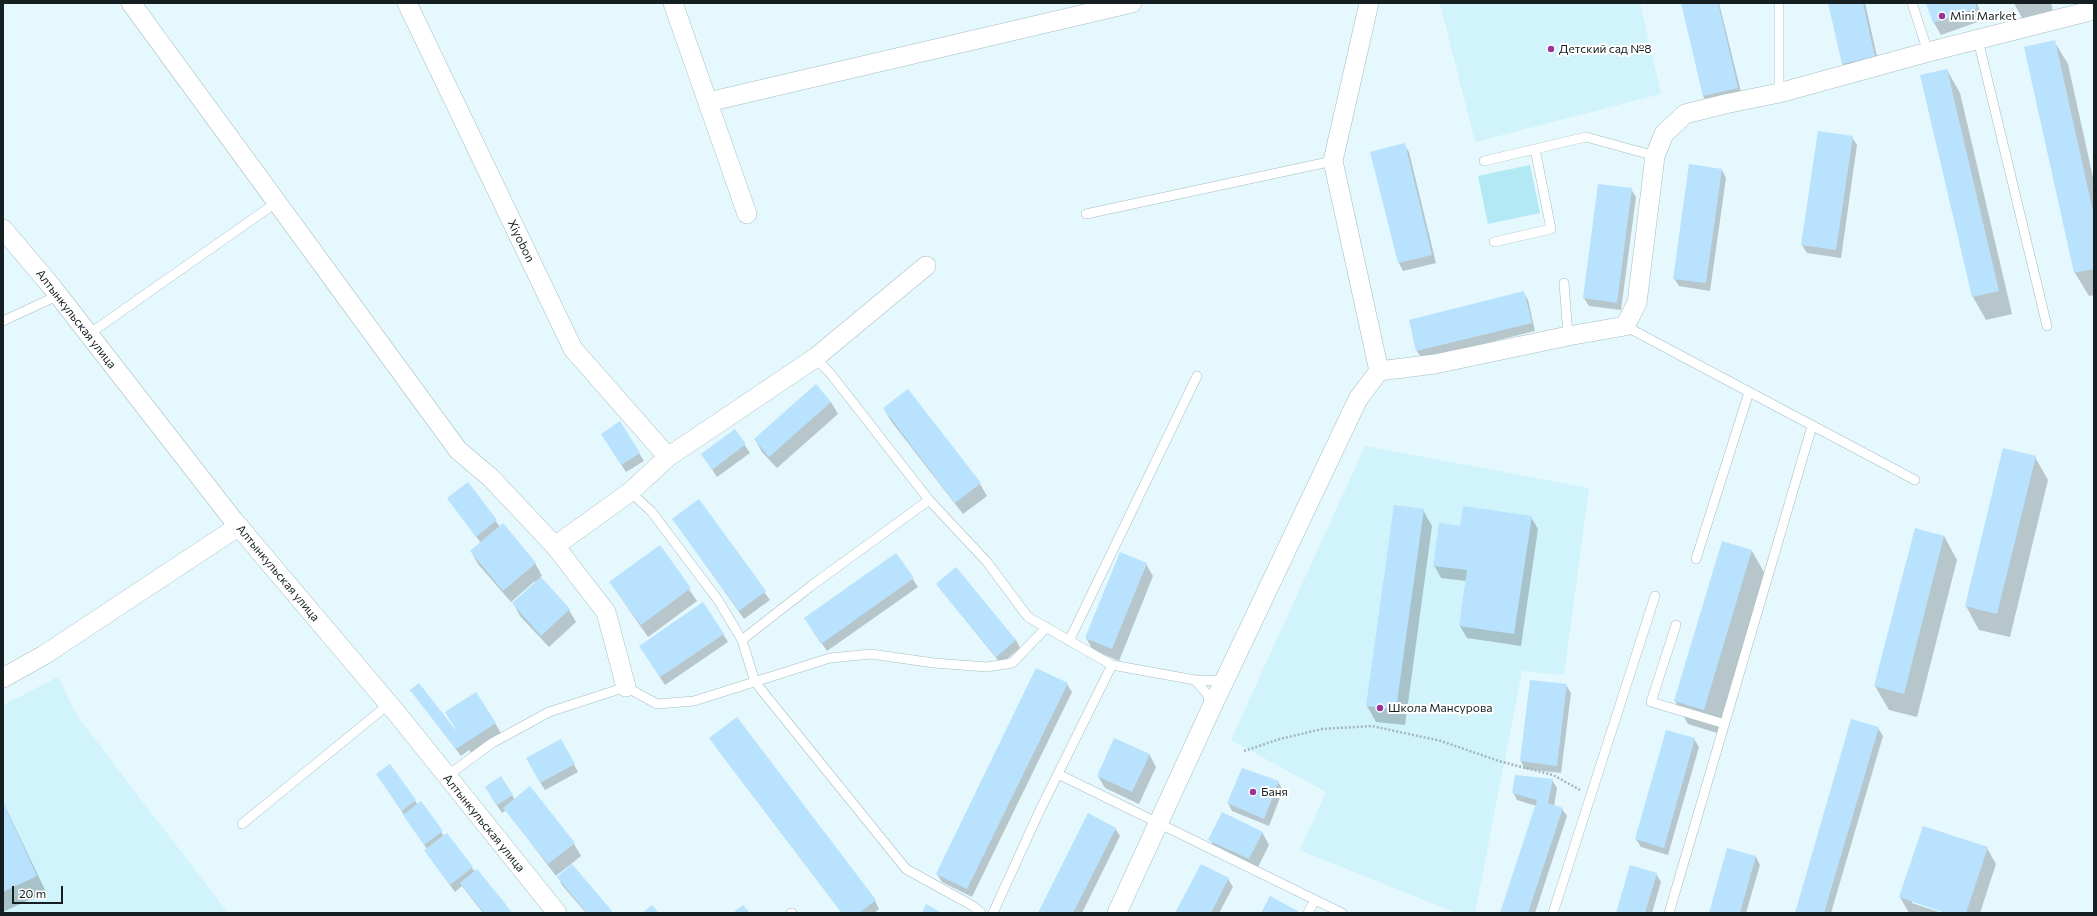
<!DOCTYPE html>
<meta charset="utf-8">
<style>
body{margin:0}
#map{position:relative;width:2097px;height:916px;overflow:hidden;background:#e4f8fd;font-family:Commissioner,sans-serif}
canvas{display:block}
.frame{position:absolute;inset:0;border:4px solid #151e20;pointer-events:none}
.scale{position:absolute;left:12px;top:886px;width:51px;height:18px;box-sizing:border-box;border:2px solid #151e20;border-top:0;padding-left:5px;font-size:12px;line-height:14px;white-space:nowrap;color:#151e20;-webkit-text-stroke:3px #fff;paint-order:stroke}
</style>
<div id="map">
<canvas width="2097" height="916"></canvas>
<div class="frame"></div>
<div class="scale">20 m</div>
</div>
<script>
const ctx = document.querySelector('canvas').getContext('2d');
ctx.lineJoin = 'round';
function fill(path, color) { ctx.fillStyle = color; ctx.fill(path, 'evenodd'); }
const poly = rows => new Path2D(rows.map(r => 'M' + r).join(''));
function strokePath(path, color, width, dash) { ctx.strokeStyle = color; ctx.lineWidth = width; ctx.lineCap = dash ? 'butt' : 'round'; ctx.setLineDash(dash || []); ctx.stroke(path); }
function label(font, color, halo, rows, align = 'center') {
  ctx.font = font + ' Commissioner,sans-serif'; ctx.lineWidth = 4; ctx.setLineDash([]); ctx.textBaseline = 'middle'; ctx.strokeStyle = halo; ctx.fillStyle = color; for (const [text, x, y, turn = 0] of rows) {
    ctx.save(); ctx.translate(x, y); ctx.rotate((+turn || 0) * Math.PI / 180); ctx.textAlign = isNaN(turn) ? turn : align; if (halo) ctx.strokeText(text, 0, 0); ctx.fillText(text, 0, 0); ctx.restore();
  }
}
fill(poly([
 [1440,3,1640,3,1661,94,1475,142],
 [1365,446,1589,488,1564,675,1522,671,1475,913,1456,913,1300,850,1326,792,1231,740],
 [58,677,77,716,228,913,3,913,3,705]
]), '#d1f3fb');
fill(poly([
 [1530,165,1540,213,1488,224,1478,176]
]), '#b3e8f5');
fill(poly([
 [1682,3,1719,3,1742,96,1708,104,1703,96],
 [1830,3,1865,3,1879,65,1848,72,1843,64],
 [1927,3,1977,3,1983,20,1941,35,1934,23],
 [2014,3,2051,3,2055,20,2027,27],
 [2054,41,2068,64,2094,182,2094,295,2089,296,2075,273,2025,47],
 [1947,70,1960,93,2012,314,1986,320,1973,297,1921,76],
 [1818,132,1852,137,1857,145,1841,258,1807,253,1802,245],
 [1404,144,1409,152,1436,263,1403,271,1399,263],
 [1722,170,1726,178,1710,291,1679,286,1674,278],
 [1631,189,1636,197,1621,310,1589,306,1584,298],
 [1523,292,1528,300,1535,331,1422,359,1417,351,1410,320],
 [831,402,838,414,777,468,762,452,755,439],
 [884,409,980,484,987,496,963,514,891,421],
 [735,431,750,453,717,477,702,454],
 [607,442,639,453,644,461,626,472],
 [2004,449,2035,457,2048,480,2010,637,1979,630,1966,606],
 [468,483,500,527,535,563,542,576,540,577,569,610,576,622,549,647,520,616,514,604,536,583,535,581,511,602,478,564,471,551,481,543,448,499],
 [698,500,770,600,744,619,673,519],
 [1395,506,1423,510,1432,526,1405,725,1376,722,1367,706],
 [1531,517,1538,529,1521,646,1467,638,1460,626,1466,581,1441,578,1434,565,1461,527],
 [1915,529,1944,536,1957,560,1917,717,1889,710,1875,686],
 [659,546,697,601,648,637,610,582],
 [1752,551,1765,574,1717,733,1688,724,1675,701],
 [896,554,918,587,827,651,810,626],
 [1146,564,1153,576,1119,661,1093,650,1086,638],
 [937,585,1016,640,1020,648,1001,664],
 [723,634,728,642,665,685,645,654],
 [1067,684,1072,692,972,897,942,882,937,874],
 [1566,685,1571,693,1561,773,1525,769,1521,761],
 [411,690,464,741,495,723,502,735,472,754,469,750,461,756],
 [1878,728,1883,736,1831,913,1796,913],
 [1666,732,1694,739,1699,747,1668,855,1641,847,1636,839],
 [715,746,875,901,879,909,874,913,842,913],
 [565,748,578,772,545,790,540,782],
 [1149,754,1156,767,1139,804,1105,788,1098,776],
 [390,765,418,805,420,803,444,836,511,913,483,913,462,886,455,892,430,858,425,850,427,849,382,782],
 [1552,780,1557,788,1554,806,1562,809,1567,816,1535,913,1501,913,1536,806,1517,800,1513,792],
 [1278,782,1283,790,1269,826,1232,811,1228,803],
 [490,795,512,795,515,800,574,844,581,856,556,876,506,810,502,813],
 [3,802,46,892,3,912],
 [1115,828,1120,836,1082,913,1039,913],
 [1262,832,1269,845,1256,871,1217,852,1210,839],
 [1987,848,1996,864,1980,913,1948,913,1912,901,1912,903,1942,913,1909,913,1900,897],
 [1728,849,1756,857,1760,865,1746,913,1710,913],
 [572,865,611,912,612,913,586,913,562,885,558,877],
 [1656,874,1661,882,1652,913,1617,913],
 [1228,879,1233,887,1219,913,1176,913]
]), '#0003');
fill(poly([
 [1681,3,1718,3,1738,88,1703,96],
 [1828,3,1863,3,1875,57,1842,64],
 [1926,3,1975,3,1977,8,1933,23],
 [2055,40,2094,216,2094,269,2074,273,2024,47],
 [1947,69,1999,291,1972,297,1920,75],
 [1818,131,1853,136,1836,250,1801,245],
 [1405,143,1432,255,1398,263,1370,152],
 [1689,164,1722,169,1706,283,1673,279],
 [1598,184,1632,188,1617,303,1583,298],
 [1524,291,1532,323,1416,351,1409,320],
 [816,384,831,402,769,457,754,439],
 [908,389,981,483,955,503,883,408],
 [620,421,640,453,621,465,601,434],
 [735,429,746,444,712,470,701,454],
 [2003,448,2036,456,1997,614,1965,606],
 [468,482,497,520,476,537,447,498],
 [699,499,766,591,739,611,672,519],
 [1394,505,1424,509,1396,709,1366,706],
 [1463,506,1532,516,1514,634,1459,626,1467,570,1433,566,1439,523,1460,526],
 [503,523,536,563,503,591,470,551],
 [1915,528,1944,536,1904,694,1874,686],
 [1722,541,1752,550,1704,710,1674,701],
 [660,545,691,588,641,625,609,582],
 [1120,552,1147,563,1112,649,1085,638],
 [896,553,914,578,821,644,804,618],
 [956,567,1016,640,996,657,936,584],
 [541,577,570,609,541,636,512,603],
 [703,602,724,634,660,677,639,646],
 [1036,668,1068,683,967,889,936,874],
 [1530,680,1567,684,1557,766,1520,761],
 [419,683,458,733,445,712,476,692,496,723,456,749,410,690],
 [737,717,876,900,859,913,842,913,709,738],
 [1851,719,1879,727,1824,913,1795,913],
 [1666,730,1695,738,1664,848,1635,839],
 [1114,738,1150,754,1132,792,1097,776],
 [561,739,575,764,540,783,526,758],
 [390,764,416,800,402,811,376,774],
 [1242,768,1279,781,1264,819,1227,803],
 [1515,775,1553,779,1548,803,1563,808,1528,913,1500,913,1537,800,1512,793],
 [501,776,513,795,497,805,485,787],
 [530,786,575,843,548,864,503,808],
 [421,801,443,831,424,845,403,815],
 [3,802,37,876,3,892],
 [1222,812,1263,832,1249,859,1208,840],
 [1088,813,1116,828,1073,913,1038,913],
 [1923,826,1988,847,1966,913,1945,913,1899,897],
 [447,833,473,867,450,885,424,850],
 [1727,848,1756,856,1740,913,1709,913],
 [572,864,612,911,610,913,587,913,557,877],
 [1201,864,1229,878,1211,913,1175,913],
 [1630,865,1657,873,1645,913,1616,913],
 [477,869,504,902,512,913,484,913,460,883],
 [1270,896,1298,911,1297,913,1261,913],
 [926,904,942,913,922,913],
 [652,905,659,913,642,913],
 [743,905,750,913,733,913]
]), '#b8e2fe');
const lane = poly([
 [1779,3,1779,93],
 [1912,3,1928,52],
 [1978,40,2047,326],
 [1484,161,1535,149],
 [1086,214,1333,161],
 [1494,242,1551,229,1535,149,1586,137,1655,156],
 [1564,283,1568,336],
 [3,321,59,295],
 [1625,326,1915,480],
 [89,334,277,202],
 [815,358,830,373,929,500,987,562,1028,617,1112,665,1195,680,1208,695,1209,705],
 [630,492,651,511,718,600,742,640,755,682,906,869,973,906,981,913],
 [1696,559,1749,392],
 [1676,625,1651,702,1725,724],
 [742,640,811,586,929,500],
 [1069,641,1197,376],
 [1195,680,1224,681],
 [1058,774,1342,913],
 [447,776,492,743,549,712,626,687,657,704,694,701,830,658,871,654,934,663,987,667,1012,663,1046,628],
 [242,824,389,704],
 [791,913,792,913],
 [993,913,1040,810,1112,665],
 [1308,913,1315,900],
 [1553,913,1655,596],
 [1669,913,1812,426]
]);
const street = poly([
 [131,3,458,450,491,478,555,546,606,612,626,687],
 [407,3,573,349,668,457],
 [673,3,747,214],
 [1369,3,1333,161,1379,371],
 [708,102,1132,3],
 [3,229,52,287,234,521,399,716,557,913],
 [555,546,630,492,668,457,815,358,926,266],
 [3,678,44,655,239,526],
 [1117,913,1210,711,1358,399,1379,371,1435,364,1568,336,1625,326,1637,303,1655,156,1664,134,1685,114,1725,104,1779,93,1928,52,2094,10]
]);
strokePath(lane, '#a5bdc3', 10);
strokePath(street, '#a5bdc3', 20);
strokePath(poly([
 [1244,751,1280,739,1322,729,1372,726,1441,741,1499,761,1553,775,1580,790]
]), '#a5b6ba', 2.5, [2, 2]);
strokePath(lane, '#fff', 9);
strokePath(street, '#fff', 19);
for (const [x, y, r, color] of [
 [1942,16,4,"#993499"],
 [1551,49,4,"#993499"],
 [1380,708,4,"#993499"],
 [1253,792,4,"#993499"]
]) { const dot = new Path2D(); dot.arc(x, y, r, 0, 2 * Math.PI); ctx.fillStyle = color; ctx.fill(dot); strokePath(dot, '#fff', 1.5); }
label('12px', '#151e20', '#fff', [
 ["Mini Market",1950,16],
 ["Детский сад №8",1559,49],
 ["Школа Мансурова",1388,708],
 ["Баня",1261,792]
], 'left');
label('12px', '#151e20', '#fff', [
 ["Xiyobon",521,241,64],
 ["Алтынкульская улица",76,319,52],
 ["Алтынкульская улица",278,573,50],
 ["Алтынкульская улица",484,823,51]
]);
</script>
